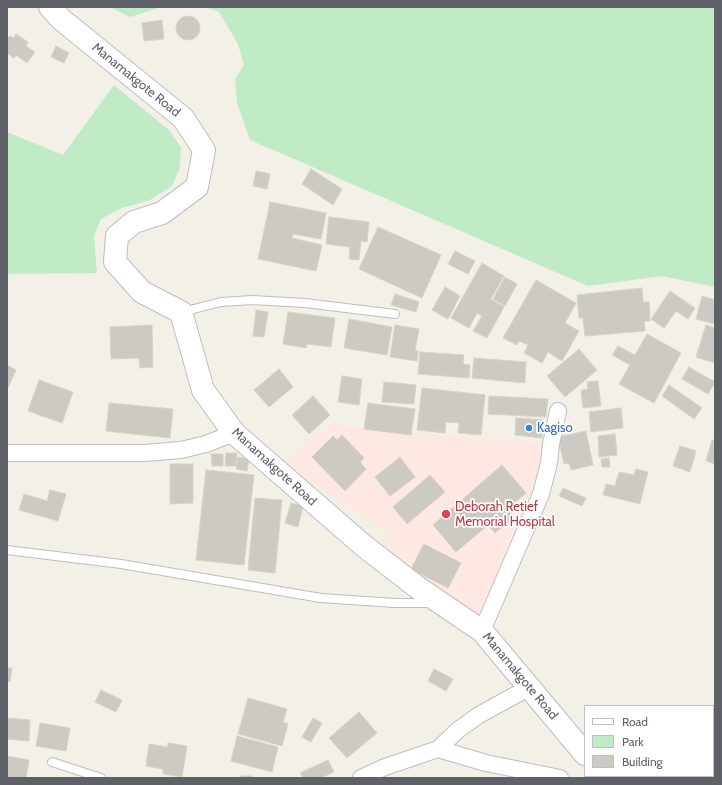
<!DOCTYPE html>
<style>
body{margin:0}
#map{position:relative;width:722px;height:785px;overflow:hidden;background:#f2f0e7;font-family:Cabin,sans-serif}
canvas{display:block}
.frame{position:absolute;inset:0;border:8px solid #5e6268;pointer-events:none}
.legend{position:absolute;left:584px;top:705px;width:130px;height:72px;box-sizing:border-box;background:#fff;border:1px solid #bfc0c3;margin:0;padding:5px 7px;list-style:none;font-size:12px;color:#5e6268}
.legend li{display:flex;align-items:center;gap:8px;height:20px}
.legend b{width:20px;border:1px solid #bfc0c3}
</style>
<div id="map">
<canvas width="722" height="785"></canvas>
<div class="frame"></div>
<ul class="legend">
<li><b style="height:5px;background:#fff"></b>Road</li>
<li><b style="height:11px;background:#c1ebc5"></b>Park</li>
<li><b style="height:11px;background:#cdcac4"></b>Building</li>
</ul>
</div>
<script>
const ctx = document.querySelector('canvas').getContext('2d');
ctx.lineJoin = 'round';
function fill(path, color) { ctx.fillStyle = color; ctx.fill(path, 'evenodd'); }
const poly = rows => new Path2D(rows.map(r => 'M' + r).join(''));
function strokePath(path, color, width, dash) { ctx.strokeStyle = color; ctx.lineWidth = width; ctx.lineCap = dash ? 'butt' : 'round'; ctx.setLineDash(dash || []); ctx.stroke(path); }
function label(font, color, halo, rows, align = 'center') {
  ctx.font = font + ' Cabin,sans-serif'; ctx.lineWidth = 3.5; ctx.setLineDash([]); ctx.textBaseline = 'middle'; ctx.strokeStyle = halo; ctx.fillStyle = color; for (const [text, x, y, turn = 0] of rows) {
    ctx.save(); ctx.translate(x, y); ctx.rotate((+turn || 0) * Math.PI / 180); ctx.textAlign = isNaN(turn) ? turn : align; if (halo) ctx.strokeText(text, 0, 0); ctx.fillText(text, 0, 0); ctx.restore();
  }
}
fill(poly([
 [332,425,551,444,549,463,487,618,409,573,381,549,388,534,284,462]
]), '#fee8e3');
fill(poly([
 [109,7,161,7,130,17],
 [204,7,715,7,715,287,662,276,588,286,250,140,237,103,235,79,244,65,238,44,219,12],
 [114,85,169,130,181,147,180,167,172,186,150,200,122,208,101,219,94,236,97,273,7,274,7,132,63,155]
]), '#c1ebc5');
const building = poly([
 '176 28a12 12 0 1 1 24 0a12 12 0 1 1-24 0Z',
 [162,20,164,39,144,41,142,23,162,20],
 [16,34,28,42,26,46,35,52,27,63,16,55,14,58,7,53,7,39,10,36,14,38,16,34],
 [56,46,69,53,64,63,51,57,56,46],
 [311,169,342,189,333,205,302,184,311,169],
 [256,171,270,174,267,189,253,186,256,171],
 [270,202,326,213,321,239,293,234,292,238,322,245,316,271,258,259,270,202],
 [329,217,369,222,367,242,361,241,359,260,349,259,350,247,326,244,329,217],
 [378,227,441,255,422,298,359,269,378,227],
 [455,251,475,261,468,274,448,264,455,251],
 [482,263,504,276,491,299,504,307,487,338,473,331,482,316,477,313,469,328,451,318,482,263],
 [505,277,517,284,505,306,493,299,505,277],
 [536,280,576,303,565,323,579,331,562,361,548,352,542,363,524,353,528,345,519,341,517,345,503,338,536,280],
 [445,287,460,296,448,319,432,310,445,287],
 [642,288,643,302,649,302,650,321,644,321,645,331,585,336,583,318,579,318,577,295,642,288],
 [670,291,695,308,688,319,676,311,664,328,651,319,670,291],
 [395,294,419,302,416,312,391,305,395,294],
 [702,296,715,300,715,324,696,319,702,296],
 [256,310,268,312,264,337,253,336,256,310],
 [288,312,335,318,331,347,307,344,306,348,283,344,288,312],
 [349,319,392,327,387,355,344,348,349,319],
 [152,325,153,367,140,368,139,358,111,359,110,327,152,325],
 [395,325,419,329,415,351,418,351,417,361,390,357,395,325],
 [706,325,715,328,715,363,696,357,706,325],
 [647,334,681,353,654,403,619,384,630,365,612,355,618,346,635,355,647,334],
 [579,349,597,370,565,397,547,376,579,349],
 [420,352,464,355,463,364,470,365,469,378,418,374,420,352],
 [474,358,526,362,525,383,472,378,474,358],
 [7,365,16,370,7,390,7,365],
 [689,367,715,382,708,394,682,379,689,367],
 [279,369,293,387,269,407,254,390,279,369],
 [342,376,362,379,359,405,338,402,342,376],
 [39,380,73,392,62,423,28,411,39,380],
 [598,381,601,406,583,408,581,390,588,389,587,382,598,381],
 [384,382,416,385,414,404,382,402,384,382],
 [669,385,702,408,694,419,662,396,669,385],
 [422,388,485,395,481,435,458,433,459,423,446,422,445,433,417,430,422,388],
 [313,396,330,415,309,434,292,415,313,396],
 [489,396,548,399,546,417,488,414,489,396],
 [109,403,173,409,170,438,106,431,109,403],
 [368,403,415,409,411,435,364,429,368,403],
 [621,408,623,428,591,432,589,412,621,408],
 [516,418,543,420,542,438,515,435,516,418],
 [586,431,593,465,571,470,569,463,564,464,558,437,586,431],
 [615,434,617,455,599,457,598,436,615,434],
 [342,435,364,458,360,462,366,469,345,491,312,457,333,436,337,440,342,435],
 [712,440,715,441,715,464,706,461,712,440],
 [680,446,696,451,690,472,673,466,680,446],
 [226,453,237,453,236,466,225,466,226,453],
 [211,454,223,454,223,466,212,466,211,454],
 [238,457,249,459,247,471,236,469,238,457],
 [400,457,415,477,390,496,375,477,400,457],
 [609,458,610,467,602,467,601,459,609,458],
 [170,464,193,464,193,503,170,504,170,464],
 [502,465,526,493,507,509,514,517,495,533,488,525,456,552,433,525,502,465],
 [636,469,648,472,640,504,603,495,606,484,615,486,619,472,634,475,636,469],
 [206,470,254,475,244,565,196,560,206,470],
 [430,475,445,492,407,524,393,507,430,475],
 [563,488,586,498,582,506,559,496,563,488],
 [50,490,66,494,58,521,19,510,24,494,47,501,50,490],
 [255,498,282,500,275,573,248,570,255,498],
 [291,503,303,506,298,527,285,523,291,503],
 [424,544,461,563,448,588,411,569,424,544],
 [7,668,12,668,10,682,7,681,7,668],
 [434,669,453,679,446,691,428,681,434,669],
 [101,690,122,700,116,712,95,702,101,690],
 [248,698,287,709,283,722,288,724,282,746,238,734,248,698],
 [359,712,377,733,347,758,329,738,359,712],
 [7,718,30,720,29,741,7,739,7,718],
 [313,718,322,723,311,742,302,737,313,718],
 [40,723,70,728,66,751,36,746,40,723],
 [237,736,278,747,272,772,231,761,237,736],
 [168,743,187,746,182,777,163,774,163,769,146,766,149,744,168,747,168,743],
 [7,756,29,760,26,778,7,778,7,756],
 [328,760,334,772,321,778,303,778,300,773,328,760],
 [240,776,252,776,252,778,240,778,240,776]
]);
fill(building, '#cdcac4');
strokePath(building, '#d7d3c4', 1);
const lane = poly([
 [182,312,221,302,252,300,305,303,395,314],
 [7,550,121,564,321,598,395,603,432,603],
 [52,762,101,778]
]);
const street = poly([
 [7,453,145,453,181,450,206,444,234,433],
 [482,631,541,494,549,463,551,444,558,411],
 [438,749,458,730,479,715,530,687],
 [361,778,385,767,438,749,486,763,560,778]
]);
const secondary = poly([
 [50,7,62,20,183,118,204,150,197,187,162,213,134,222,117,236,115,262,142,292,181,312,203,390,234,433,364,546,417,587,482,631,585,754],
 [603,776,605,778]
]);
strokePath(lane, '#bbbec3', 10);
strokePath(street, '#bbbec3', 18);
strokePath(secondary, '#bcbfc5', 24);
strokePath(lane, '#fff', 8);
strokePath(street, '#fff', 16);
strokePath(secondary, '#fff', 22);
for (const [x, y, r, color] of [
 [529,428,4,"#3f7fe0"],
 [446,514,5,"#e0444e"]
]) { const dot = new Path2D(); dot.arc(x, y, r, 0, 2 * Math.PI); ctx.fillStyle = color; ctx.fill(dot); strokePath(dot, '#fff', 1.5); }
label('13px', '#5e6268', '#fff', [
 ["Manamakgote Road",136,80,39],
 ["Manamakgote Road",274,467,42],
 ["Manamakgote Road",520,676,50]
]);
label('13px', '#366cbe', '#fff', [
 ["Kagiso",537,428]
], 'left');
label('13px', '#be3a42', '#fff', [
 ["Deborah Retief",455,507],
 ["Memorial Hospital",455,522]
], 'left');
</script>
